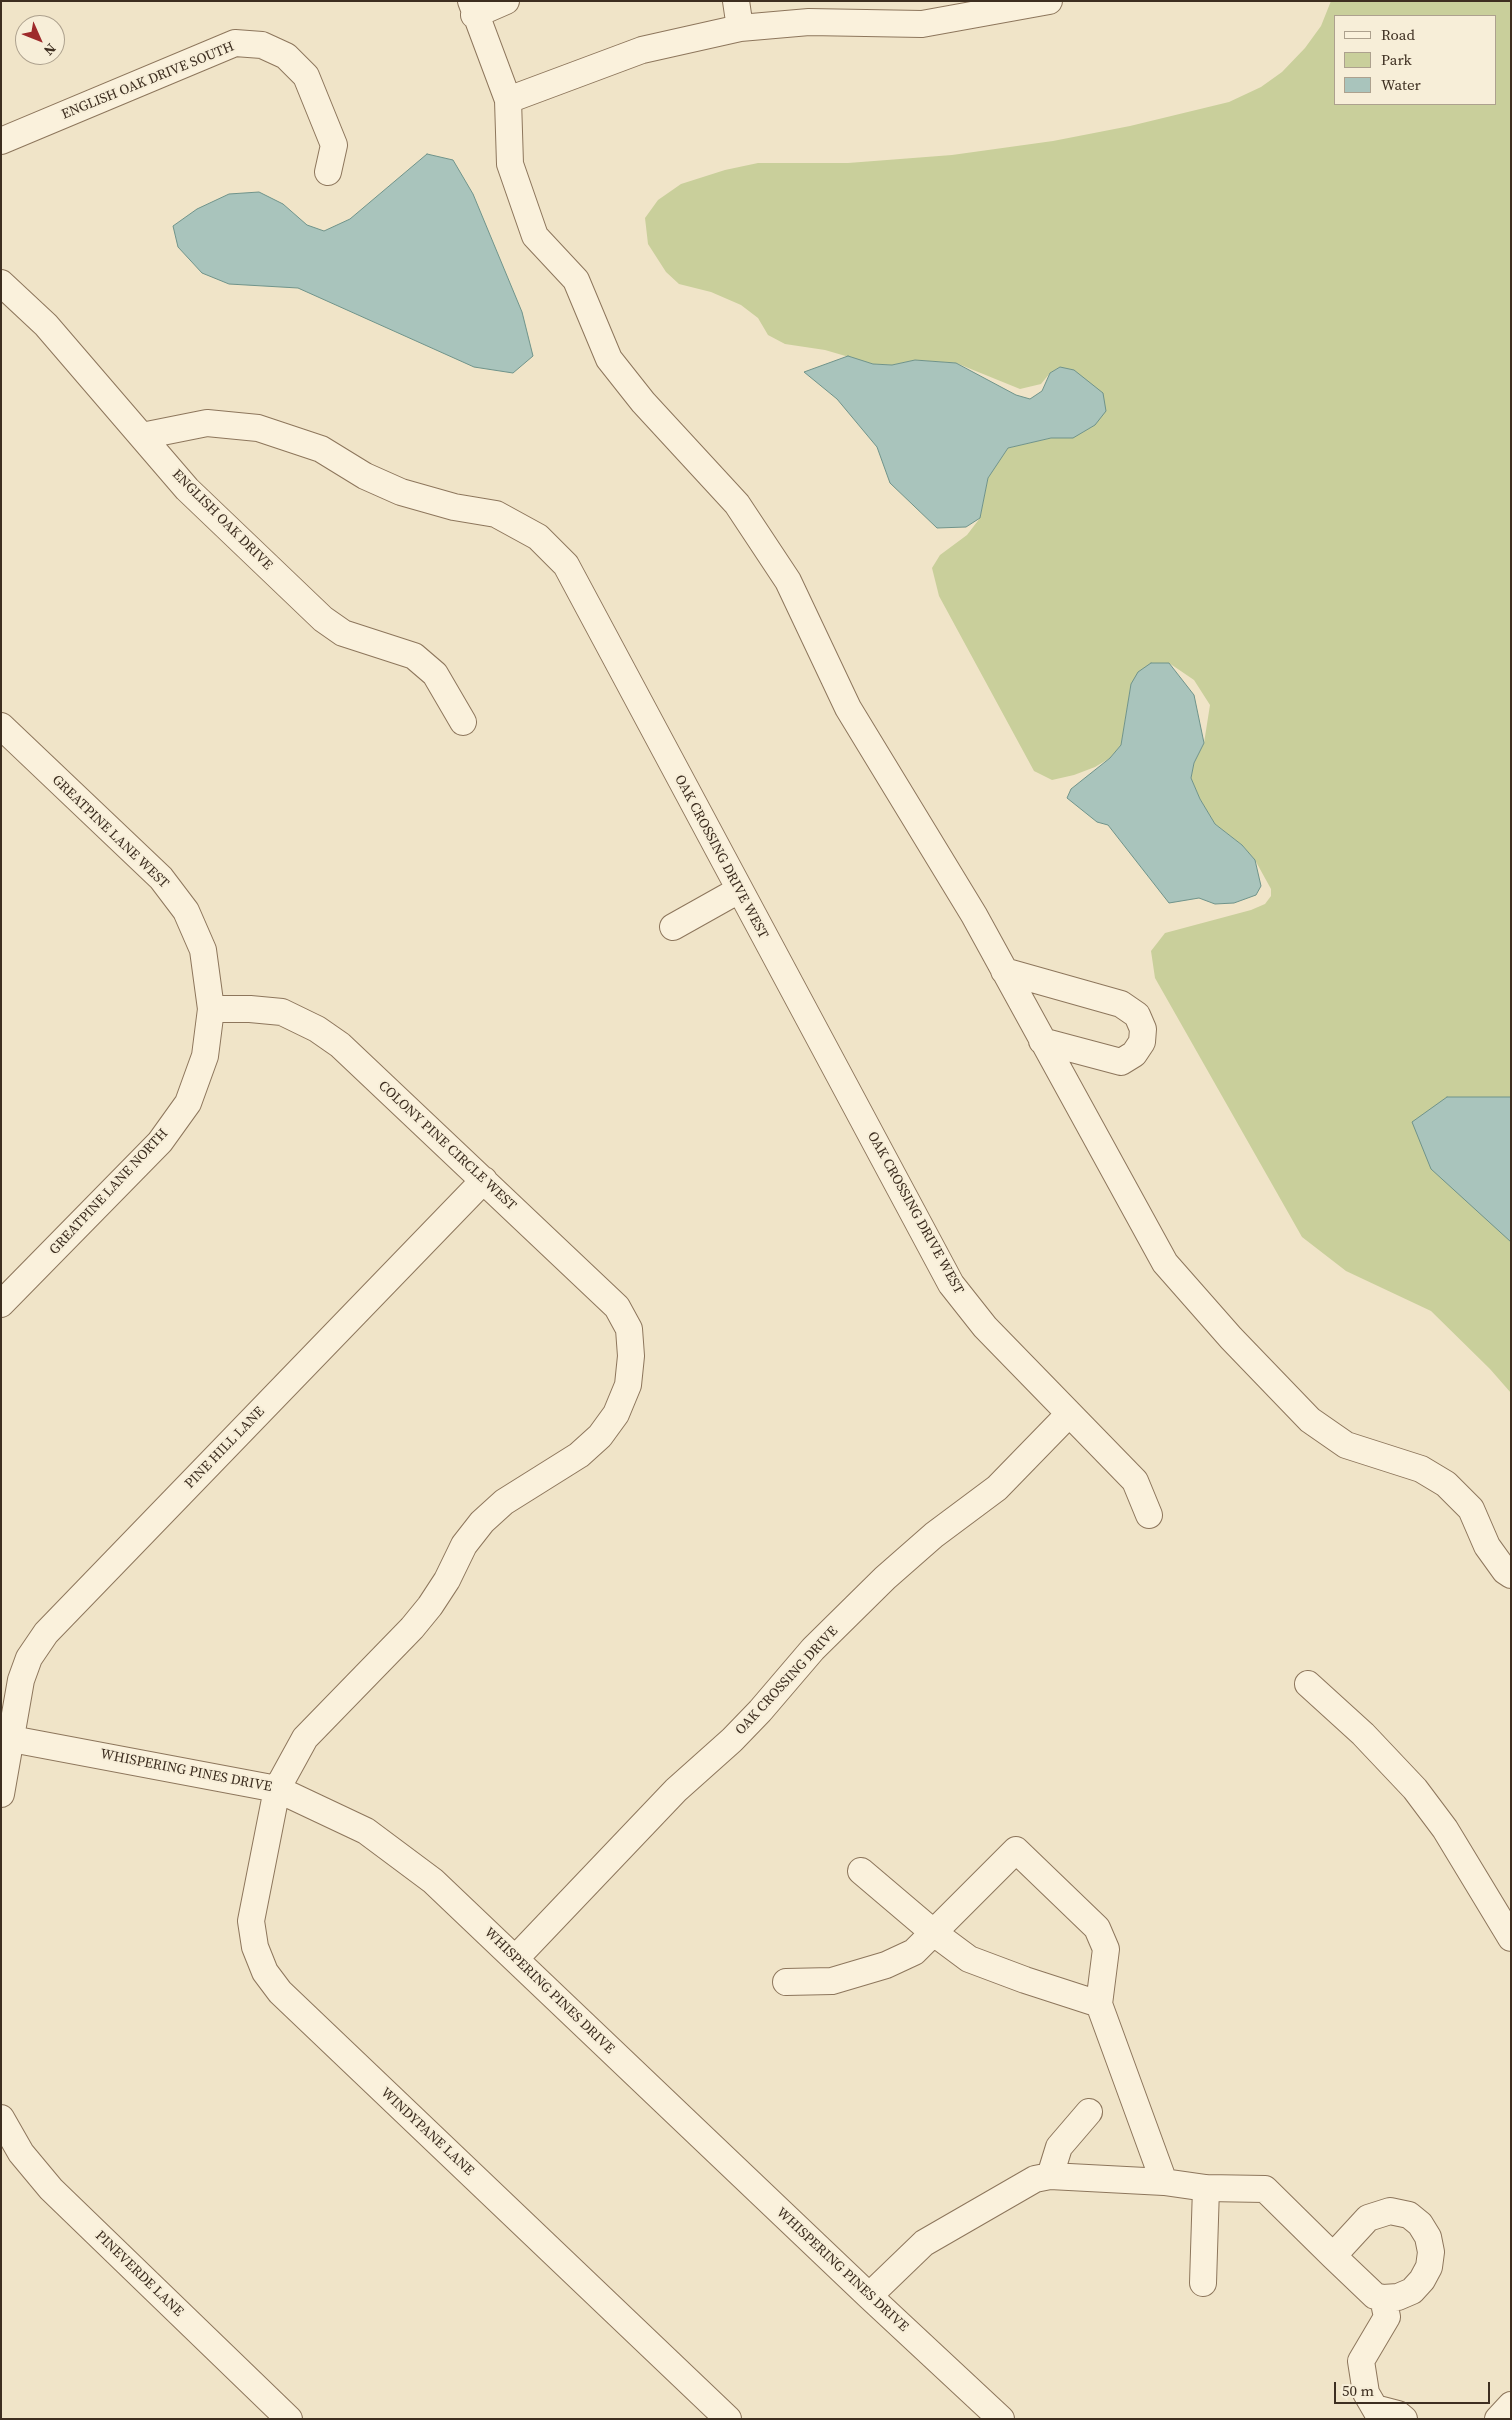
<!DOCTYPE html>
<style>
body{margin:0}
#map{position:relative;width:1512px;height:2420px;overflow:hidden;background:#f0e4c8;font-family:"Source Serif 4",serif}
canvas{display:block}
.frame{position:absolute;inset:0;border:2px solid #3d2e20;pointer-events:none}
.legend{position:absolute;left:1334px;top:15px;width:162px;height:90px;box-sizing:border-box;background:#f7eed8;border:1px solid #ada18e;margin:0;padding:6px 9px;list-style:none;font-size:15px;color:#3d2e20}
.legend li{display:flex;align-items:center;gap:10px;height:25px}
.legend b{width:25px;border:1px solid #ada18e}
.north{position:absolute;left:15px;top:15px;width:50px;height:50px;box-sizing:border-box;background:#f7eed8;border:1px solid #ada18e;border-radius:50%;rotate:134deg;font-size:14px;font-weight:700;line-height:20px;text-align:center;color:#3d2e20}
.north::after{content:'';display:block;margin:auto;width:18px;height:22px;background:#9e2a2b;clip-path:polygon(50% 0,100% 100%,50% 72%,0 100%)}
.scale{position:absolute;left:1334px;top:2382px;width:156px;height:22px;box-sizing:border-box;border:2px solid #3d2e20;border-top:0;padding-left:6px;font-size:15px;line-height:18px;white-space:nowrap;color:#3d2e20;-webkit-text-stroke:4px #f7eed8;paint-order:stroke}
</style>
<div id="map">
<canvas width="1512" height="2420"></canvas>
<div class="frame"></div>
<ul class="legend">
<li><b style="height:6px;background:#faf1dc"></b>Road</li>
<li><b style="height:14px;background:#c9cf9b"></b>Park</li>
<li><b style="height:14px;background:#a9c4bc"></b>Water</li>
</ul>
<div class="north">N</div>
<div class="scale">50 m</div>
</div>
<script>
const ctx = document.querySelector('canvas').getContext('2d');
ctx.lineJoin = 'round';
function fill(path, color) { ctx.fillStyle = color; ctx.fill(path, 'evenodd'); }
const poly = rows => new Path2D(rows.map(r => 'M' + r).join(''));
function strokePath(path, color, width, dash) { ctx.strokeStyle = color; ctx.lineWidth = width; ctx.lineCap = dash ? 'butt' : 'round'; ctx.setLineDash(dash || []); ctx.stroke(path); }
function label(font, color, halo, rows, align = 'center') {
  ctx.font = font + ' "Source Serif 4",serif'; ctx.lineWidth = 4; ctx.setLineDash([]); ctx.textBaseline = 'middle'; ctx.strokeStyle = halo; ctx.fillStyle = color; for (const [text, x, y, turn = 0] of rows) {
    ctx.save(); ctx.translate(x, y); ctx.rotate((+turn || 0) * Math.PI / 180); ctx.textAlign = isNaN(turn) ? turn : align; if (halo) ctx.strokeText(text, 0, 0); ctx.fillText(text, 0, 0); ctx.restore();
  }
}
fill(poly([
 [1331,1,1511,1,1511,1393,1490,1369,1431,1311,1346,1271,1302,1237,1155,978,1151,951,1165,933,1251,910,1265,904,1271,896,1271,889,1255,860,1242,845,1215,824,1200,799,1191,778,1194,763,1204,743,1210,705,1194,680,1169,663,1131,684,1121,745,1110,758,1095,767,1074,775,1052,780,1034,771,939,596,932,568,940,555,967,535,980,518,988,478,1008,448,1051,438,1073,437,1095,425,1060,367,1050,373,1041,384,1020,389,956,363,915,360,892,365,873,364,825,350,785,344,768,335,758,318,741,305,711,292,679,284,666,272,648,244,645,218,658,200,681,184,725,170,758,163,848,163,952,155,1053,141,1130,126,1229,102,1261,87,1282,72,1305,48,1321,26],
 [1336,16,1496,16,1496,104,1336,104]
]), '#c9cf9b');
const water = poly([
 [427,154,453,160,473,194,522,312,533,356,513,373,474,367,298,288,229,284,202,273,178,247,173,226,197,209,229,194,259,192,283,204,307,225,324,231,350,219,427,154],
 [848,356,873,364,892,365,915,360,956,363,1016,395,1030,399,1042,391,1050,373,1060,367,1074,370,1103,393,1106,411,1095,425,1073,438,1051,438,1008,448,988,478,980,518,966,527,937,528,890,483,877,447,837,399,804,372,848,356],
 [1151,663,1169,663,1194,695,1204,743,1194,763,1191,778,1200,799,1215,824,1242,845,1255,860,1261,886,1256,895,1234,903,1215,904,1199,898,1169,903,1108,825,1097,822,1067,798,1071,789,1110,758,1121,745,1131,684,1138,672,1151,663],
 [1447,1097,1511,1097,1511,1242,1431,1169,1412,1122,1447,1097]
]);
fill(water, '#a9c4bc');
strokePath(water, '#6f938a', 1);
const minor = poly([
 [471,1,508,100,510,164,535,236,576,280,609,359,643,402,737,504,788,581,848,708,974,915,1165,1263,1231,1338,1310,1420,1346,1445,1421,1469,1446,1484,1471,1509,1487,1546,1505,1571,1511,1575],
 [736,1,740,28],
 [474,15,506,1],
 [508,100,642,50,740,28,809,22,922,24,1049,1],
 [1,141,235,43,262,45,286,56,306,76,334,145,328,172],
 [1,283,46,325,187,489,323,619,343,633,414,656,435,674,463,722],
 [142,436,207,423,258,428,321,449,365,476,401,492,454,507,496,514,538,537,566,565,951,1284,985,1327,1135,1481,1149,1515],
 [1,726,161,878,186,911,203,950,211,1009,205,1056,188,1103,160,1142,1,1304],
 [673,927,739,890],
 [1004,971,1121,1004,1137,1015,1143,1029,1142,1042,1134,1054,1121,1062,1042,1041],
 [211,1009,250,1009,282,1012,317,1029,340,1045,617,1307,629,1329,631,1356,628,1385,616,1414,600,1436,579,1455,504,1502,482,1522,464,1545,447,1580,430,1606,412,1628,305,1738,277,1789,251,1921,255,1947,265,1972,280,1992,728,2419],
 [1308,1684,1363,1734,1415,1789,1445,1829,1511,1938],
 [1,1737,277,1789,366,1831,433,1881,869,2296,1001,2419],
 [1,1794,21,1680,29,1658,46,1633,484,1180],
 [861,1871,934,1933,969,1959,1025,1980,1099,2004],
 [515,1959,676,1790,732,1740,760,1711,813,1649,885,1578,934,1535,997,1488,1069,1414],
 [786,1982,832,1981,886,1965,914,1952,1016,1850,1097,1928,1106,1949,1099,2004,1164,2182],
 [1,2118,21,2153,51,2189,289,2419],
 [1050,2176,1059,2147,1089,2112],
 [1203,2283,1206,2188],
 [869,2296,924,2243,1035,2179,1050,2176,1164,2182,1206,2188,1265,2189,1333,2256,1375,2296,1383,2298,1398,2297,1412,2291,1422,2280,1429,2267,1431,2252,1428,2237,1420,2224,1409,2215,1390,2211,1368,2218,1333,2256],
 [1375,2408,1398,2414,1404,2419],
 [1381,2419,1366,2393,1361,2361,1387,2317,1383,2298],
 [1498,2419,1511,2405]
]);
strokePath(minor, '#8d765c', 28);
strokePath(minor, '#faf1dc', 26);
label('14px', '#3d2e20', '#f7eed8', [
 ["ENGLISH OAK DRIVE SOUTH",148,81,-22],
 ["ENGLISH OAK DRIVE",222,520,45],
 ["GREATPINE LANE WEST",110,832,44],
 ["OAK CROSSING DRIVE WEST",721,857,62],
 ["COLONY PINE CIRCLE WEST",447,1146,43],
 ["GREATPINE LANE NORTH",109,1192,-47],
 ["OAK CROSSING DRIVE WEST",915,1213,61],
 ["PINE HILL LANE",225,1448,-46],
 ["OAK CROSSING DRIVE",787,1681,-47],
 ["WHISPERING PINES DRIVE",186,1771,11],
 ["WHISPERING PINES DRIVE",549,1991,44],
 ["WINDYPANE LANE",427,2132,43],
 ["WHISPERING PINES DRIVE",842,2270,43],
 ["PINEVERDE LANE",139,2274,44]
]);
</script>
